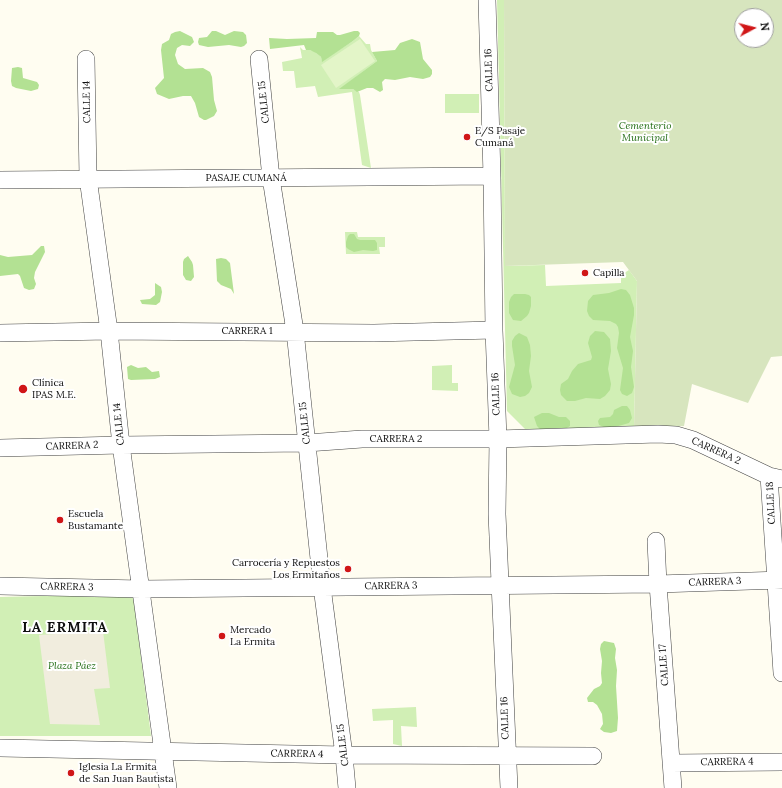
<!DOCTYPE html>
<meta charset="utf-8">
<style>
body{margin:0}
#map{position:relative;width:782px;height:788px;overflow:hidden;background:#fffdf1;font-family:Lora,serif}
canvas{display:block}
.north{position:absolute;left:734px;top:8px;width:40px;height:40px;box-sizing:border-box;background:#fff;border:1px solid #9f9f9f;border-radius:50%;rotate:83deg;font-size:11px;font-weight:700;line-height:16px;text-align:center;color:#0f0f0f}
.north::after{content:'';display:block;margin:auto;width:14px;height:18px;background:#d01617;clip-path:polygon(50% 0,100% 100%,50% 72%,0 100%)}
</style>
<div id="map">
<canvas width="782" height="788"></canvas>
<div class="north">N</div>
</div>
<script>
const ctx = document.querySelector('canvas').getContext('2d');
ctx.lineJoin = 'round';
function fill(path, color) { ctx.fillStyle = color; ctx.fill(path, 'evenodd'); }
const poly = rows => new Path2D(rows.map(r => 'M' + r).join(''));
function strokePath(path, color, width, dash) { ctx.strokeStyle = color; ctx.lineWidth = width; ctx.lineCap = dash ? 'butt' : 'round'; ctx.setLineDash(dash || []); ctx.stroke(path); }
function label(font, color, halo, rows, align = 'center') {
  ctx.font = font + ' Lora,serif'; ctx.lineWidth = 4; ctx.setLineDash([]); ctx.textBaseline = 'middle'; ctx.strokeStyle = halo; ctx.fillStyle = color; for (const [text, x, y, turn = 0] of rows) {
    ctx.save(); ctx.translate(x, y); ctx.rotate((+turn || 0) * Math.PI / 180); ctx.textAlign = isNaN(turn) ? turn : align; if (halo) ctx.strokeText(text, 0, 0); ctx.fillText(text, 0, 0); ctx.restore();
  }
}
fill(poly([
 [497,0,504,0,505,266,545,265,546,286,621,283,621,275,629,270,637,281,634,428,528,432,507,411],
 [359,36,366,44,370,44,371,50,377,61,340,89,353,89,359,92,360,95,371,168,362,165,352,92,318,97,315,86,296,88,294,71,283,71,282,62,302,58,300,47,303,50,310,50,314,51,321,57,322,61,353,41],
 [445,94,479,94,479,113,445,113],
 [345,232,357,232,358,237,385,237,385,247,379,247,380,254,346,254],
 [452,365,452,383,458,383,458,391,432,390,432,366],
 [133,594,151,736,0,736,0,597],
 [416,707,417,727,401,726,402,746,393,744,393,720,373,721,372,709]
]), '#d1efb5');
fill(poly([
 [180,31,192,37,194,42,190,46,182,45,177,48,175,55,178,64,185,69,203,68,210,72,212,77,214,100,217,111,214,116,206,120,204,120,199,117,195,103,191,96,183,96,169,99,157,94,155,88,164,78,161,50,162,44,169,40,171,34,175,32],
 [212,31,216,31,225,35,234,31,243,32,246,35,247,43,244,46,241,47,229,45,208,47,199,45,198,42,199,38,207,37],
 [354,31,358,31,360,33,359,36,353,41,322,62,321,57,316,53,310,50,306,50,304,45,270,49,269,38,287,39,316,38,317,32,333,32,337,35,340,35],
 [412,39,420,42,423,59,432,70,432,74,430,77,423,79,410,77,395,80,385,79,382,82,383,90,380,92,373,88,367,88,357,92,353,89,339,89,377,61,372,52,395,50,400,43],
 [18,67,22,68,23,78,37,82,39,85,38,89,31,91,16,88,12,86,11,81,12,68],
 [350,234,354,234,357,239,360,240,375,240,377,243,377,250,373,251,363,250,354,252,348,249,346,247,346,242,348,236],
 [41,246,44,246,45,252,35,272,34,278,36,284,34,289,29,290,24,288,20,276,18,274,0,276,0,255,8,257,32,255],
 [188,256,192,262,193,265,194,277,191,281,186,280,183,275,183,262,184,259],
 [221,258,226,259,230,263,234,294,231,289,221,285,217,281,216,259],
 [155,283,161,287,162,292,160,302,156,305,142,304,140,300,150,299,155,295],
 [621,289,626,290,630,295,634,308,634,315,630,337,633,351,631,367,634,387,632,393,627,396,622,394,620,390,623,368,617,348,619,333,618,327,616,324,610,321,593,320,589,316,587,311,588,301,593,295,609,293],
 [514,294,525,294,529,295,531,297,531,306,529,313,527,316,521,321,513,320,509,313,509,302,511,297],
 [595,331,604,332,610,339,611,351,608,369,611,384,610,390,605,396,600,399,586,398,575,401,567,401,561,395,560,390,561,384,568,379,572,371,578,364,591,360,592,357,588,343,590,336],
 [519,333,527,337,530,345,531,356,529,371,532,387,529,393,525,396,520,397,512,394,509,387,515,365,512,346,512,341,515,336],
 [131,365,138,368,146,367,152,372,159,371,160,377,155,379,131,380,128,379,127,367],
 [622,406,627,406,630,410,632,418,629,423,615,427,604,427,599,425,598,421,600,418,610,417,613,414,614,410],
 [542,413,549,413,559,417,566,417,570,421,570,426,565,429,552,428,540,429,537,426,534,417],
 [604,641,614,643,616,649,615,658,617,670,616,686,618,718,617,731,611,733,604,732,600,729,603,724,602,714,597,705,593,702,588,702,587,698,594,689,600,686,602,683,601,673,602,661,600,649,601,644]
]), '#b3e193');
fill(poly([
 [504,0,782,0,782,356,771,357,748,403,692,384,684,426,634,428,637,281,623,262,505,266],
 [742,16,766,16,766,40,742,40]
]), '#d7e5be');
fill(poly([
 [360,39,375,61,336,88,321,65]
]), '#e3f5c8');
fill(poly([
 [103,631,110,688,94,689,100,725,50,724,39,635]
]), '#f1edde');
const minor = poly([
 [487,0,492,176,494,330,498,439,497,514,509,788],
 [86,59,88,178,109,331,121,445,168,788],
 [259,59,271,178,295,331,322,587,344,755,347,788],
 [0,180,492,176],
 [0,333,109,331,374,333,494,330],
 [0,448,121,445,307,443,362,439,498,439,658,434,676,435,693,440,769,476,782,479],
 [769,476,782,673],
 [656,541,658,584,673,788],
 [0,586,141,589,658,584,782,580],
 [0,748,344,755,593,756],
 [671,763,782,762]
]);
strokePath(minor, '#424242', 18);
strokePath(minor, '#fff', 17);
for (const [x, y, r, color] of [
 [467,137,4,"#d01617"],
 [585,273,4,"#d01617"],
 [23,389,5,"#d01617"],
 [60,520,4,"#d01617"],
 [348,569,4,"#d01617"],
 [222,636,4,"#d01617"],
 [71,773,4,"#d01617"]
]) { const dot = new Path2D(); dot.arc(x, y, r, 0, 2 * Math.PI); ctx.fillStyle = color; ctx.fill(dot); strokePath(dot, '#fff', 1.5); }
label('10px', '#0f0f0f', '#fff', [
 ["CALLE 16",489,70,-92],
 ["CALLE 14",87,102,-91],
 ["CALLE 15",264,102,-96],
 ["PASAJE CUMANÁ",246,178],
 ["CARRERA 1",247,331],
 ["CALLE 16",496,394,-92],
 ["CALLE 15",305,423,-96],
 ["CALLE 14",119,424,-96],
 ["CARRERA 2",396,439],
 ["CARRERA 2",72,446,-2],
 ["CARRERA 2",716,451,24],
 ["CALLE 18",771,503,-93],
 ["CARRERA 3",715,582,-2],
 ["CARRERA 3",391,586,-1],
 ["CARRERA 3",67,587,1],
 ["CALLE 17",664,665,-94],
 ["CALLE 16",505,718,-92],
 ["CALLE 15",343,745,-97],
 ["CARRERA 4",297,754,1],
 ["CARRERA 4",727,762,-1]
]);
label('italic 10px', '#256f17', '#fff', [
 ["Cementerio",645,126],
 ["Municipal",645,138],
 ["Plaza Páez",72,666]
]);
label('10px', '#0f0f0f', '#fff', [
 ["E/S Pasaje",475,131],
 ["Cumaná",475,143],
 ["Capilla",593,273],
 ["Clínica",32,383],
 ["IPAS M.E.",32,395],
 ["Escuela",68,514],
 ["Bustamante",68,526],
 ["Carrocería y Repuestos",340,563,"right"],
 ["Los Ermitaños",340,575,"right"],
 ["Mercado",230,630],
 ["La Ermita",230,642],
 ["Iglesia La Ermita",79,767],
 ["de San Juan Bautista",79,779]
], 'left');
ctx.letterSpacing = '1px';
label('bold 14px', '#0f0f0f', '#fff', [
 ["LA ERMITA",65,628]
]);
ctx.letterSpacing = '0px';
</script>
